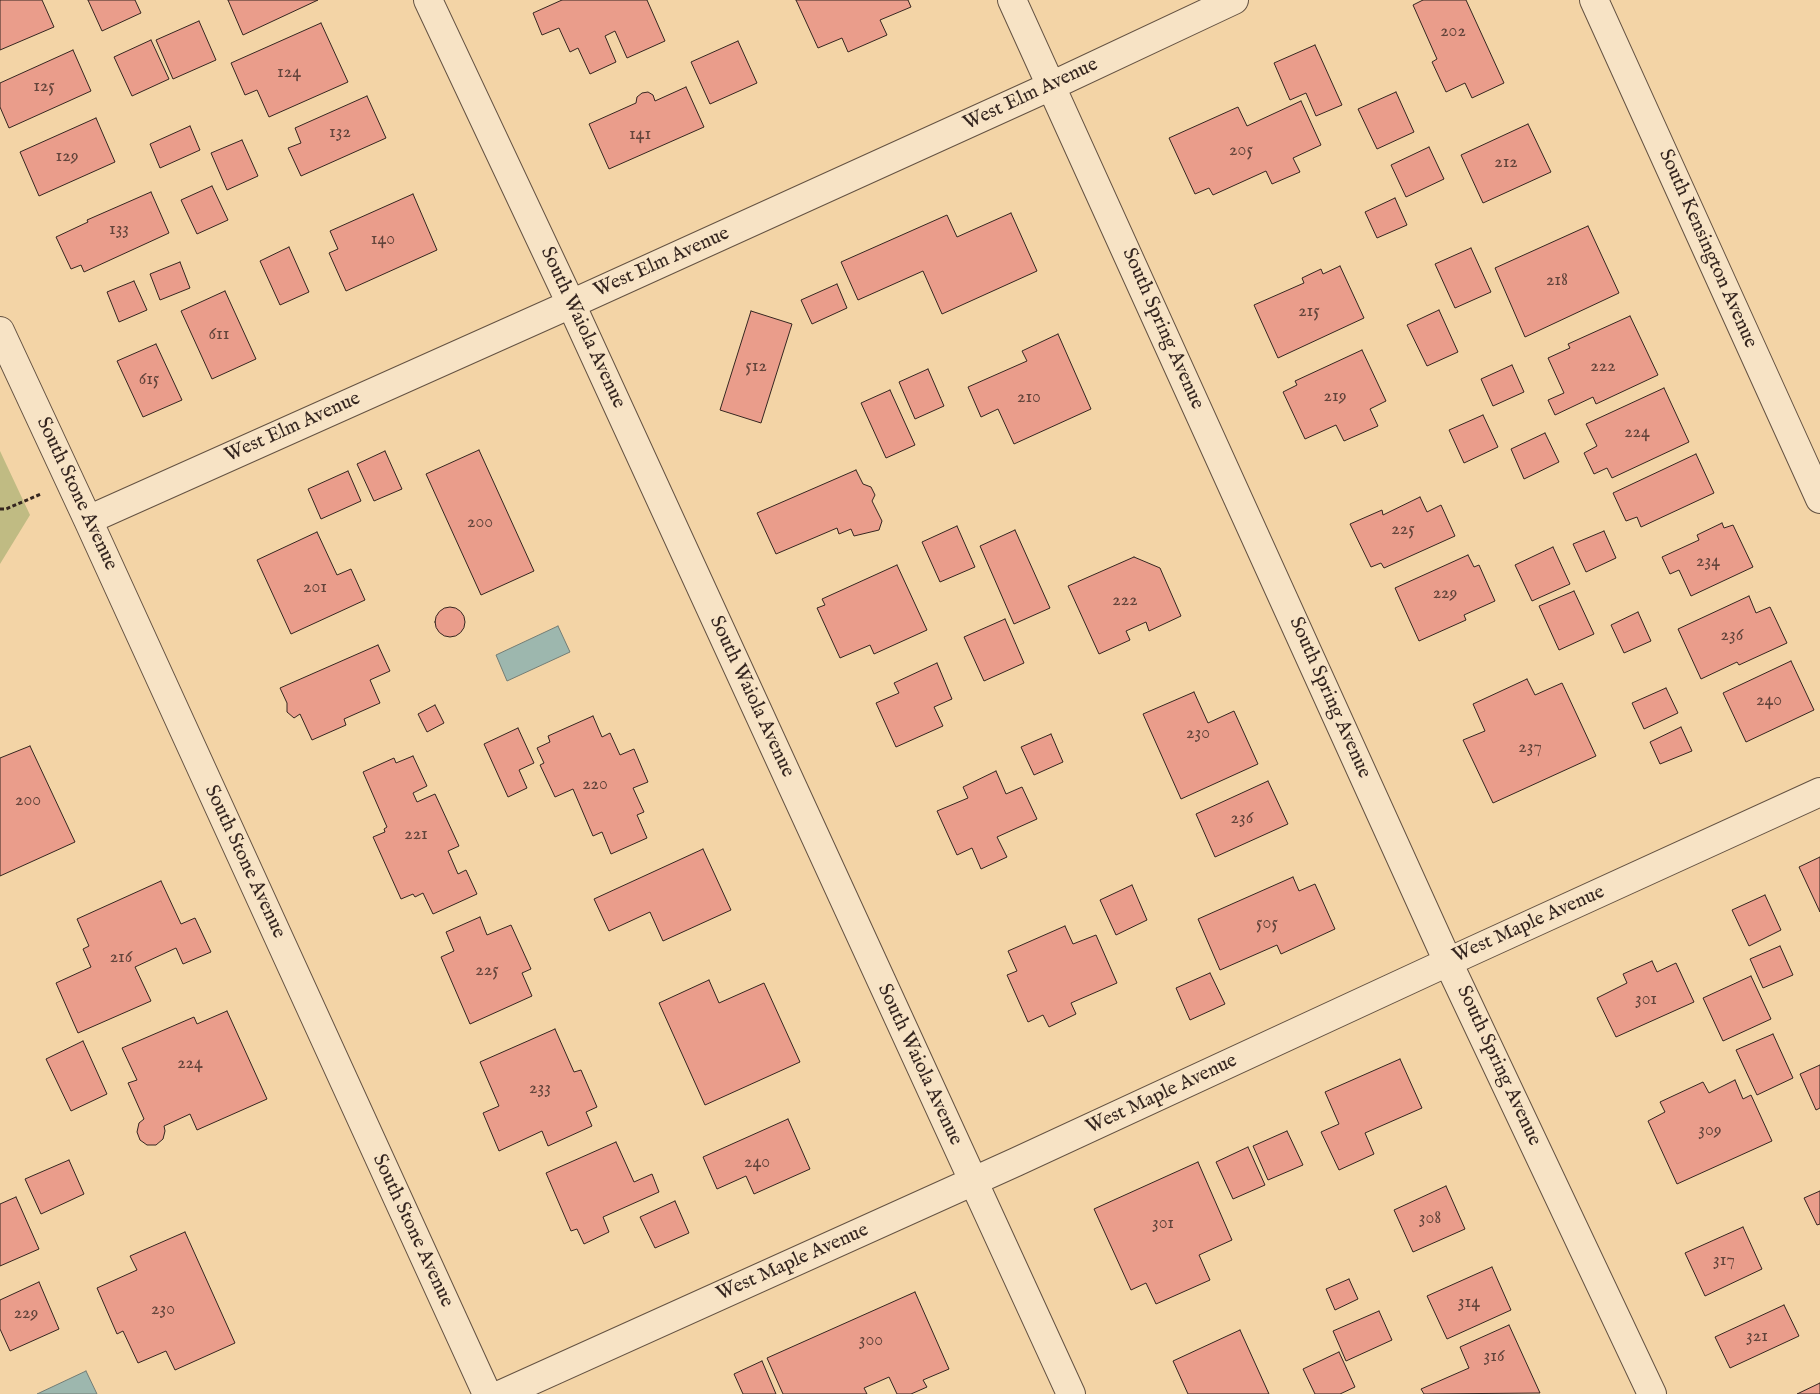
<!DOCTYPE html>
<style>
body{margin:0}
canvas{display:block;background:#f3d4a6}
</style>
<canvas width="1820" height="1394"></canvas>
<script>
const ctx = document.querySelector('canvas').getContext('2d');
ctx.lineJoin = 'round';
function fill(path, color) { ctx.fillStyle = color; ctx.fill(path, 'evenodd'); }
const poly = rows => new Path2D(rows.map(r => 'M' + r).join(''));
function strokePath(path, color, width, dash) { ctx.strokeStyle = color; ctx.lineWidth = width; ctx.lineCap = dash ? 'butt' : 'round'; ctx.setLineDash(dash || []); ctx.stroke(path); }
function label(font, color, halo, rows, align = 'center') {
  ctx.font = font + ' "IM FELL English",serif'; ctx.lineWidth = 4; ctx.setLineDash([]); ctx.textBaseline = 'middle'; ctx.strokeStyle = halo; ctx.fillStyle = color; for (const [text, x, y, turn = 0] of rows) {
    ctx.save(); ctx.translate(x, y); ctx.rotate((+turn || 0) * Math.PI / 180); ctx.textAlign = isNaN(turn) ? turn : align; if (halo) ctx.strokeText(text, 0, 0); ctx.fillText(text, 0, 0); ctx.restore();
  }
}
fill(poly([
 [0,451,30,515,0,564]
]), '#c0bb83');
const water = poly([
 [558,626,570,652,507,681,496,655,558,626],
 [86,1371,97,1394,37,1394,86,1371]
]);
fill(water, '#9db7ae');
strokePath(water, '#737d75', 1);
const building = poly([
 [0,0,42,0,54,27,0,50,0,0],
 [88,0,135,0,141,13,102,31,88,0],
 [228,0,318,0,243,35,228,0],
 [562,0,647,0,665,41,627,58,615,31,605,36,616,62,590,74,578,48,570,52,559,28,542,35,533,13,562,0],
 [796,0,908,0,911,7,880,20,887,35,848,52,842,38,818,48,796,0],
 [1423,0,1466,0,1504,83,1472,98,1465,83,1446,92,1432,62,1437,59,1413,5,1423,0],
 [199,21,216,60,173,79,156,40,199,21],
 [321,23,348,82,269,117,257,90,245,95,231,63,321,23],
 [151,40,169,79,132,96,114,57,151,40],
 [738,41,757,83,710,104,691,62,738,41],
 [1315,45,1342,105,1316,116,1306,93,1290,100,1274,63,1315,45],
 [73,50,91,91,9,128,0,107,0,83,73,50],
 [686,87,704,127,609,169,589,124,636,103,637,97,642,93,648,92,653,95,655,101,686,87],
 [1396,92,1414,132,1377,149,1358,109,1396,92],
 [367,96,386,138,301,176,288,148,301,143,295,128,367,96],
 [1301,101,1321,145,1293,158,1300,172,1272,184,1266,171,1213,195,1209,188,1195,194,1169,138,1238,107,1247,126,1301,101],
 [96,118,115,162,39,196,20,152,96,118],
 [1528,124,1551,172,1483,203,1461,155,1528,124],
 [190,126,200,150,160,168,150,144,190,126],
 [242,140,258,176,227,190,211,153,242,140],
 [1429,147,1444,179,1406,197,1391,165,1429,147],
 [212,186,228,220,197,234,181,200,212,186],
 [151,192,169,233,84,272,81,265,71,269,56,237,88,222,87,220,151,192],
 [413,194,437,250,346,291,329,253,338,249,330,231,413,194],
 [1395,198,1407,225,1377,238,1365,212,1395,198],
 [1011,213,1037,271,942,314,923,271,858,300,841,262,947,215,957,237,1011,213],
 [1588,226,1619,293,1525,337,1495,268,1588,226],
 [289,247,309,292,280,305,260,261,289,247],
 [1471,248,1491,292,1455,308,1435,264,1471,248],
 [180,262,190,288,160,300,150,274,180,262],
 [1340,266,1364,318,1278,358,1254,305,1304,283,1302,278,1321,269,1323,274,1340,266],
 [134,281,147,310,119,322,107,292,134,281],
 [837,284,847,308,812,324,801,300,837,284],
 [225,291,256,359,212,379,181,311,225,291],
 [1439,310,1458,352,1427,366,1407,325,1439,310],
 [751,311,792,324,761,423,720,410,751,311],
 [1630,316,1658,375,1596,404,1593,397,1555,415,1548,400,1564,393,1548,358,1570,348,1568,344,1630,316],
 [1058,334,1091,409,1014,444,998,409,981,417,968,387,1027,361,1022,351,1058,334],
 [156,344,182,400,143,417,117,361,156,344],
 [1362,350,1386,401,1370,409,1378,426,1344,441,1336,425,1305,439,1283,392,1297,385,1295,381,1362,350],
 [1512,365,1524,392,1493,406,1481,379,1512,365],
 [928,369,944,406,915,419,899,382,928,369],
 [1664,388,1689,442,1612,478,1607,468,1594,474,1584,453,1597,446,1586,424,1664,388],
 [890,390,915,445,886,458,861,403,890,390],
 [1483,415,1498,447,1464,463,1449,430,1483,415],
 [1545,433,1559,462,1524,479,1511,449,1545,433],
 [479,450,534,571,481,595,426,474,479,450],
 [385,451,402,489,374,501,357,464,385,451],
 [1696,454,1714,493,1641,527,1637,517,1626,521,1613,493,1696,454],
 [856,470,863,484,871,487,875,495,872,501,882,521,879,530,854,536,851,529,839,534,837,528,776,554,757,513,856,470],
 [348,471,361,501,321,519,308,489,348,471],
 [1420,497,1427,512,1441,505,1455,536,1384,568,1381,563,1371,567,1350,524,1382,510,1383,515,1420,497],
 [1722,523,1724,528,1733,525,1753,567,1691,596,1679,570,1670,574,1662,557,1699,540,1697,535,1722,523],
 [957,526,975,567,940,582,922,542,957,526],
 [1015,530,1050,608,1014,624,980,546,1015,530],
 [1604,531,1616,558,1586,572,1573,544,1604,531],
 [317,532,337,575,351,569,365,600,291,634,257,560,317,532],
 [1553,547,1570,584,1532,601,1515,565,1553,547],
 [1468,555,1474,567,1479,565,1495,601,1464,615,1466,620,1419,641,1395,588,1468,555],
 [1134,557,1160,568,1181,616,1149,631,1146,622,1126,631,1130,640,1099,654,1068,586,1134,557],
 [897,565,927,630,874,654,870,645,840,658,817,608,825,605,822,599,897,565],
 [1574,591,1594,634,1559,650,1539,606,1574,591],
 [1749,596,1756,613,1770,607,1787,643,1739,665,1737,662,1701,679,1678,629,1749,596],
 '435 622a15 15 0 1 1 30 0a15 15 0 1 1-30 0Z',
 [1638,612,1651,641,1624,653,1611,625,1638,612],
 [1005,619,1024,663,984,681,964,637,1005,619],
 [378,645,390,671,370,680,380,703,344,719,346,725,312,740,300,714,294,718,287,712,287,703,280,688,378,645],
 [1791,661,1814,710,1746,742,1723,693,1791,661],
 [937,663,952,699,934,707,943,726,896,747,876,703,899,693,894,683,937,663],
 [1527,679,1535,695,1562,683,1596,756,1493,803,1463,740,1485,731,1473,704,1527,679],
 [1666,688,1678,713,1644,729,1632,703,1666,688],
 [1194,692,1208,723,1234,711,1258,764,1181,799,1143,714,1194,692],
 [435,705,444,723,427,732,418,714,435,705],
 [593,716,602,737,610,733,620,755,634,749,648,782,633,788,644,812,637,815,647,838,611,854,602,832,593,836,573,789,555,797,540,765,544,763,537,748,550,742,548,736,593,716],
 [1681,727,1692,751,1660,764,1650,742,1681,727],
 [518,728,534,763,519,770,527,788,508,797,484,744,518,728],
 [1051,734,1063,762,1034,775,1021,747,1051,734],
 [30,746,75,842,0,876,0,758,30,746],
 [413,756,427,786,413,793,417,802,435,794,459,846,448,851,458,874,466,870,477,894,433,914,423,893,415,897,413,894,401,899,373,837,385,832,384,829,387,827,363,772,394,758,396,763,413,756],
 [996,771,1006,794,1022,787,1037,819,997,837,1007,857,981,869,972,848,957,855,937,811,968,798,963,787,996,771],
 [1268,781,1288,824,1215,857,1196,814,1268,781],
 [703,849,731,910,663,941,650,912,609,931,594,899,703,849],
 [1820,857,1820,912,1799,867,1820,857],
 [1293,877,1299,891,1315,884,1335,929,1281,954,1277,945,1220,970,1198,919,1293,877],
 [161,881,181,924,195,918,211,952,183,964,176,948,135,967,151,1001,78,1033,56,983,91,967,83,949,89,946,77,919,161,881],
 [1132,885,1147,920,1116,935,1100,900,1132,885],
 [1765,895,1781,930,1749,946,1732,910,1765,895],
 [480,917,487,935,511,925,531,969,522,973,532,996,470,1024,441,957,454,951,446,932,480,917],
 [1065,926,1073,944,1096,935,1117,983,1071,1003,1076,1014,1049,1027,1043,1015,1028,1022,1007,975,1017,971,1008,951,1065,926],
 [1780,946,1793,975,1763,988,1750,959,1780,946],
 [1652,961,1657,972,1676,963,1694,1002,1616,1037,1597,998,1627,983,1623,974,1652,961],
 [1210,973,1225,1004,1190,1020,1176,988,1210,973],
 [1751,976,1771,1019,1723,1041,1703,998,1751,976],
 [709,980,719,1003,764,983,800,1062,705,1105,659,1003,709,980],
 [227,1011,267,1099,197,1130,190,1114,164,1126,165,1131,163,1139,156,1145,147,1145,140,1140,137,1132,139,1123,144,1119,128,1083,137,1080,122,1048,194,1017,197,1024,227,1011],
 [555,1029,574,1072,581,1070,597,1107,586,1112,592,1126,548,1146,542,1131,499,1151,483,1113,499,1106,480,1062,555,1029],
 [1773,1034,1793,1078,1757,1095,1736,1050,1773,1034],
 [83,1041,107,1094,71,1111,46,1059,83,1041],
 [1400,1059,1422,1108,1365,1133,1374,1154,1339,1170,1321,1132,1339,1124,1325,1092,1400,1059],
 [1820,1065,1820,1108,1816,1110,1800,1074,1820,1065],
 [1735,1080,1743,1099,1751,1095,1772,1141,1677,1184,1648,1121,1665,1112,1660,1102,1703,1082,1709,1093,1735,1080],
 [788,1119,810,1169,754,1194,746,1176,717,1189,703,1157,788,1119],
 [1287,1131,1303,1165,1268,1180,1253,1146,1287,1131],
 [616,1142,634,1182,652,1174,659,1192,603,1217,609,1232,584,1244,577,1229,571,1231,546,1173,616,1142],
 [1248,1147,1265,1185,1233,1199,1216,1162,1248,1147],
 [69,1160,84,1194,41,1214,25,1179,69,1160],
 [1198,1162,1232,1240,1199,1255,1210,1280,1156,1304,1146,1283,1131,1290,1094,1209,1198,1162],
 [1446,1186,1465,1229,1413,1252,1394,1210,1446,1186],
 [1820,1191,1820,1224,1817,1225,1804,1198,1820,1191],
 [16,1197,39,1249,0,1266,0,1204,16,1197],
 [675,1201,689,1233,655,1248,640,1217,675,1201],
 [1743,1227,1762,1269,1705,1296,1685,1253,1743,1227],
 [185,1232,235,1343,175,1370,166,1351,138,1363,123,1331,117,1334,97,1288,137,1270,130,1256,185,1232],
 [1492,1267,1511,1310,1447,1339,1427,1296,1492,1267],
 [1349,1279,1358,1299,1335,1310,1326,1289,1349,1279],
 [39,1282,59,1329,10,1351,0,1329,0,1300,39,1282],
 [915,1292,949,1369,923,1380,927,1387,911,1394,897,1394,889,1377,864,1388,867,1394,783,1394,767,1358,915,1292],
 [1784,1305,1799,1336,1730,1368,1715,1337,1784,1305],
 [1379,1311,1392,1340,1346,1361,1333,1331,1379,1311],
 [1509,1325,1540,1393,1424,1394,1421,1389,1469,1368,1460,1347,1509,1325],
 [1240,1330,1269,1394,1188,1394,1173,1361,1240,1330],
 [1339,1352,1355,1387,1340,1394,1315,1394,1303,1369,1339,1352],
 [762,1361,776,1394,743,1394,734,1374,762,1361],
 [1820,1383,1820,1394,1797,1394,1820,1383]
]);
fill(building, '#ea9d8b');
strokePath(building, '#352620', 1);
const minor = poly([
 [428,0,571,304,1071,1394],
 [1012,0,1448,962,1652,1394],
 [1594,0,1820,499],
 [0,331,88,520,487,1394],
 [88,520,571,304,1051,86,1234,0],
 [502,1394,1016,1162,1448,962,1820,792]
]);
strokePath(minor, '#645242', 30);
strokePath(poly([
 [0,509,6,509,41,494]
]), '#352620', 3, [4, 2.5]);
strokePath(minor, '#f7e3c5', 28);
label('18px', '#62443b', null, [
 ["202",1453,32],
 ["124",289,73],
 ["125",44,87],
 ["132",340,133],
 ["141",640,135],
 ["205",1241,151],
 ["129",67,157],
 ["212",1506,163],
 ["133",119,230],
 ["140",383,240],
 ["218",1557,281],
 ["215",1309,312],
 ["611",219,335],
 ["512",756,367],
 ["222",1603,367],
 ["615",149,380],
 ["219",1335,397],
 ["210",1029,398],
 ["224",1637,433],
 ["200",480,523],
 ["225",1403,530],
 ["234",1708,562],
 ["201",315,588],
 ["229",1445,594],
 ["222",1125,601],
 ["236",1732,636],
 ["240",1769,701],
 ["230",1198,734],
 ["237",1530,748],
 ["220",595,785],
 ["200",28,801],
 ["236",1242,819],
 ["221",416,835],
 ["505",1267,924],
 ["216",121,958],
 ["225",487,971],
 ["301",1646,1000],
 ["224",190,1064],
 ["233",540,1089],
 ["309",1710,1131],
 ["240",757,1163],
 ["308",1430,1219],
 ["301",1163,1224],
 ["317",1724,1261],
 ["314",1469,1303],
 ["230",163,1310],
 ["229",26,1314],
 ["321",1757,1337],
 ["300",871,1341],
 ["316",1494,1357]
]);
label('20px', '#352620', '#f7e3c5', [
 ["West Elm Avenue",1031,95,-25],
 ["South Kensington Avenue",1707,249,66],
 ["West Elm Avenue",662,263,-24],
 ["South Waiola Avenue",582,328,65],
 ["South Spring Avenue",1162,329,66],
 ["West Elm Avenue",293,428,-24],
 ["South Stone Avenue",76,494,65],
 ["South Waiola Avenue",751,697,65],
 ["South Spring Avenue",1329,698,66],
 ["South Stone Avenue",244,862,65],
 ["West Maple Avenue",1529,925,-24],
 ["South Waiola Avenue",919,1065,65],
 ["South Spring Avenue",1498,1066,65],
 ["West Maple Avenue",1162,1095,-25],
 ["South Stone Avenue",412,1231,65],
 ["West Maple Avenue",793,1263,-24]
]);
</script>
